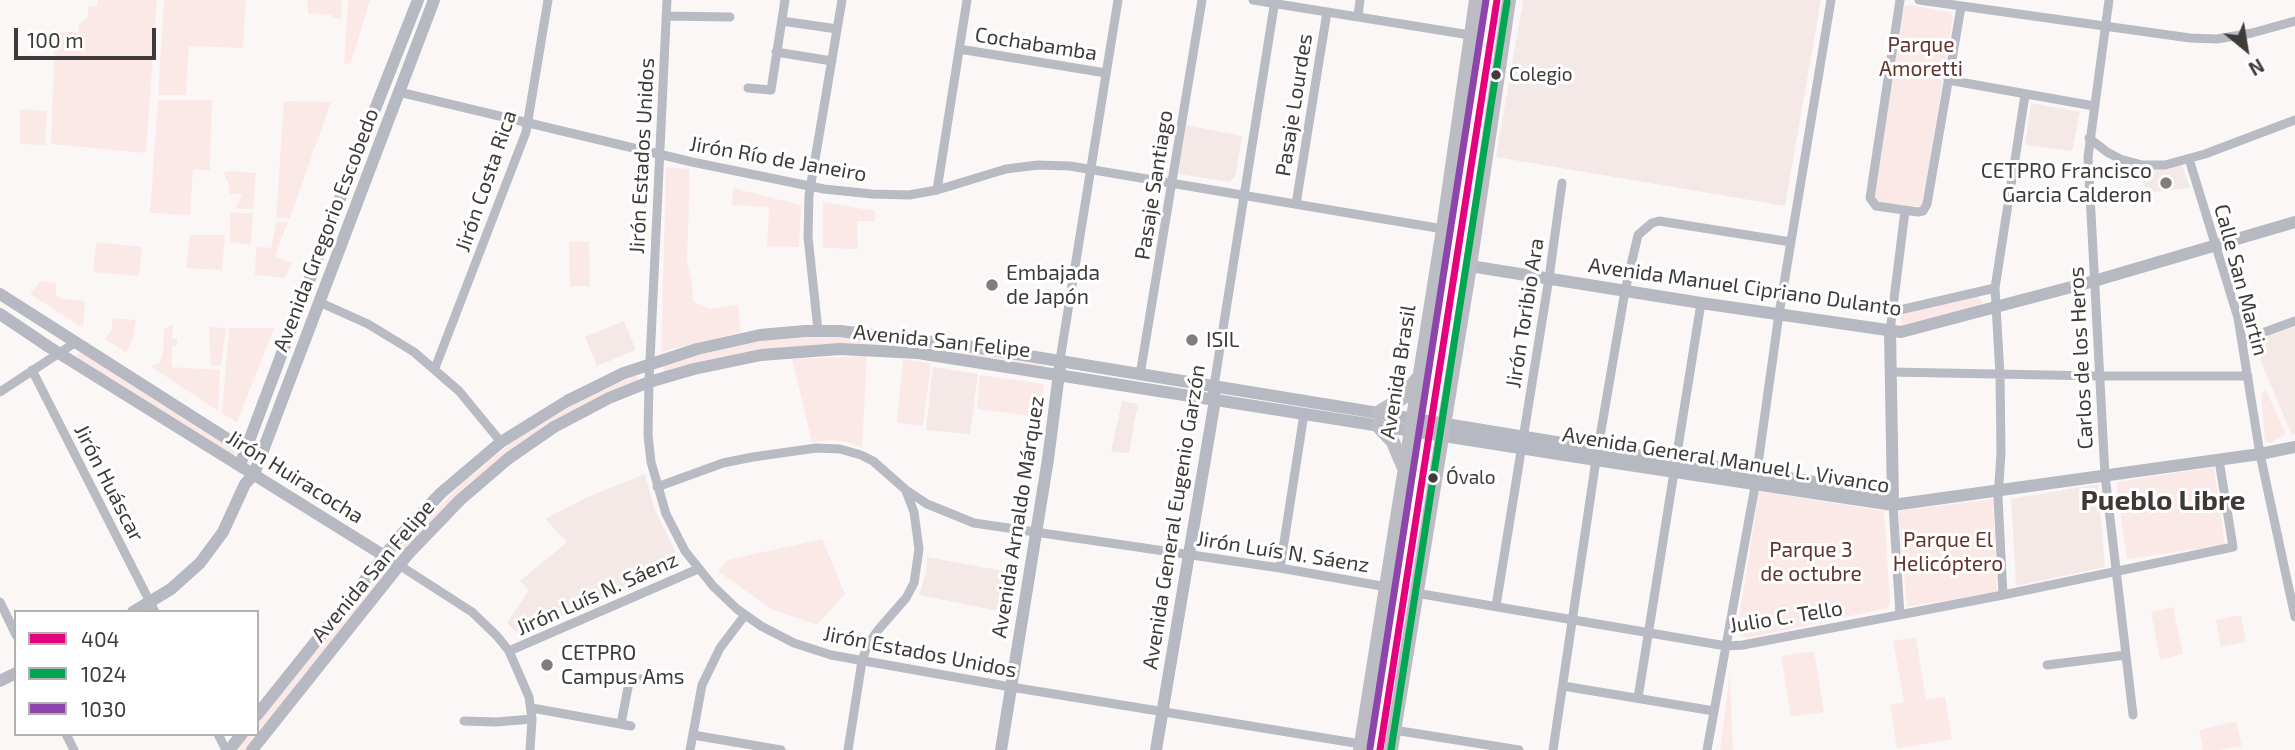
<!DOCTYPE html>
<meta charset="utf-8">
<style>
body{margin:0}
#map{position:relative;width:2295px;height:750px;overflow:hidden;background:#fcf7f7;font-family:"Exo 2",sans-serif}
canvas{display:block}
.legend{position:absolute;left:14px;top:610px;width:245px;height:126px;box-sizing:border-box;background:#fff;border:2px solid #b2b1b0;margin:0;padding:9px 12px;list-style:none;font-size:21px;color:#3f3b3a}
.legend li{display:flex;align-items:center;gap:14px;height:35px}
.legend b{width:35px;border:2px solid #b2b1b0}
.north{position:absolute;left:2211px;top:14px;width:70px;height:70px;-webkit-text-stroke:5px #fff;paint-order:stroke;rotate:150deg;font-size:19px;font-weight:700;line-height:28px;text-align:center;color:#3f3b3a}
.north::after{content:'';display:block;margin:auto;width:24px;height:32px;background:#3f3b3a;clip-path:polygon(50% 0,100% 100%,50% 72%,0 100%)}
.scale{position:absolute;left:14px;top:28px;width:142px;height:32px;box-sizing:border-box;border:4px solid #3f3b3a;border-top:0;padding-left:9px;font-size:21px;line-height:24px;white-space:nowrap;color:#3f3b3a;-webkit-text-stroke:5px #fff;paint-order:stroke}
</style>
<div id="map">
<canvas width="2295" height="750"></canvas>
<ul class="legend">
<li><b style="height:9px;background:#e5007d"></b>404</li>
<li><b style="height:9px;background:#00a651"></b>1024</li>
<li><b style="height:9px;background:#8e44ad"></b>1030</li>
</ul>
<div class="north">N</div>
<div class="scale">100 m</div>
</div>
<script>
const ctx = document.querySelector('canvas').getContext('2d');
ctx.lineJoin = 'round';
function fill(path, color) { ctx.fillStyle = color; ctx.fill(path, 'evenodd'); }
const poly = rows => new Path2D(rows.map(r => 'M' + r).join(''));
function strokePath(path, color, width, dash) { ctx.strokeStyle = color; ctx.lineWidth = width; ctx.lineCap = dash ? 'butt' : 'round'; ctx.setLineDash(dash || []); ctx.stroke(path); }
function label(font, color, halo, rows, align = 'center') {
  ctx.font = font + ' "Exo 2",sans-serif'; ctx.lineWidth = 6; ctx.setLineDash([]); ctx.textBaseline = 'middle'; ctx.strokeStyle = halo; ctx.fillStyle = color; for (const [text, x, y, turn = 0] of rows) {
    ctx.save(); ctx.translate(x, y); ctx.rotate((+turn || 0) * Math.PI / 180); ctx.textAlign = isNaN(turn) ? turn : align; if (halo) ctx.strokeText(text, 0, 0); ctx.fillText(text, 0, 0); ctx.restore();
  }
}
fill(poly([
 [1523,0,1821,0,1785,206,1496,157],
 [2031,103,2080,112,2072,151,2025,145],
 [1186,125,1242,136,1235,177,1229,182,1178,174],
 [2182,165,2190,188,2146,193,2141,168],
 [624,321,636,350,597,366,585,337],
 [2295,326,2295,434,2292,435,2263,367,2254,341],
 [933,367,978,374,970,434,926,430],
 [1122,401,1138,404,1129,453,1111,452],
 [645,474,654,508,682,565,519,635,507,623,529,590,520,581,567,542,545,519,587,497],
 [2098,484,2105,567,2016,586,2011,499],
 [927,557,1015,573,1008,613,919,595,926,572]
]), '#f5e9e8');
fill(poly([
 [98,0,157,0,146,153,51,144,55,32,78,32,79,23,87,19,89,6,97,6],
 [164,0,246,0,243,48,189,46,186,95,158,95],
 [307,0,342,0,341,19,332,18,332,15,308,13],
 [348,0,370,0,351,63,344,65],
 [1909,5,1950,12,1953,17,1923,203,1919,207,1877,202,1874,197,1904,7],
 [158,100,212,100,210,170,193,170,190,215,150,213],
 [284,101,331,102,290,218,287,219,276,217],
 [20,109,47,111,45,145,20,144],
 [666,167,690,169,687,264,692,280,693,302,711,309,738,305,741,332,661,352],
 [229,171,256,173,253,209,238,209,236,206,242,194,230,194,228,181,223,173],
 [733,188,801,205,799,247,767,246,769,207,732,205],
 [823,202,875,211,875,221,857,221,858,249,823,248],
 [230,213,253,213,251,245,230,242],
 [276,222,288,222,275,256,292,263,285,278,255,275,256,247,271,248],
 [190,235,225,235,222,270,186,268],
 [589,241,590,286,570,286,569,242],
 [96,242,142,247,139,276,93,272],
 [41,281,56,283,56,295,62,299,85,301,83,328,30,294],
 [1978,295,1982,304,1980,307,1904,327,1902,325,1900,317,1903,314],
 [112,318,136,320,133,337,126,353,105,339,112,329],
 [173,324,172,339,177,339,177,345,172,346,172,367,220,370,218,411,150,366,159,363,163,354,164,329],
 [209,327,226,328,221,365,211,365],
 [229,328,274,328,237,423,222,413],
 [819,335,897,340,1045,365,1044,369,827,346,664,376,663,365,701,354,781,337],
 [82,350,238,448,232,458,76,357],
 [867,356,862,449,851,443,834,440,812,442,792,359],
 [903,359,931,363,923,426,897,423],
 [637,375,639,386,525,447,409,555,399,549,460,485,517,438,583,399],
 [980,375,1044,384,1039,417,977,409],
 [2266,390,2286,434,2271,443,2265,442,2261,398,2262,392],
 [2214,467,2225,545,2127,559,2116,482],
 [1759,491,1884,511,1890,602,1888,608,1748,638,1740,635,1737,631],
 [1993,499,1997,592,1907,607,1898,511],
 [822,539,845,594,817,625,771,609,718,571,727,560],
 [381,570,389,577,253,750,237,750,248,734,257,734,257,723],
 [2173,607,2183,654,2160,660,2151,612],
 [2241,615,2246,642,2221,647,2216,620],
 [1916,637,1926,699,1945,697,1952,739,1897,749,1890,705,1904,702,1893,641],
 [1814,651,1824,712,1791,717,1781,656],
 [1730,672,1733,750,1720,750],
 [2236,721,2242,746,2220,750,2203,750,2199,730]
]), '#fbe9e7');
strokePath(poly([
 [667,0,649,382,648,435,651,462,666,514,685,551,713,586,737,609,761,626,794,643,831,655,1011,687,1361,744],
 [1253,0,1470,35],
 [1900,0,1870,198,1876,206,1918,212,1923,211,1927,204,1961,7],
 [1919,0,2190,38,2217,39,2252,33,2295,21],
 [2109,0,2088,157,2105,475,2133,715],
 [666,16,730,17],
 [1358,17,1360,0],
 [782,21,837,29],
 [959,49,1106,73],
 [776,52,832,61],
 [1948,80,2094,106],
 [748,88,771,90,785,0],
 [399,92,692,162,824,189,872,194,909,195,937,190,1006,169,1038,165,1070,166,1443,229],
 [2089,138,2107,152,2120,159,2142,165,2165,165,2205,154,2295,120],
 [2189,159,2238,318,2260,454,2295,617],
 [937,190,967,0],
 [1296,204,1327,12],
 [319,302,368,324,414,352,459,391,501,442],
 [1891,312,1995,288],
 [818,330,808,237,809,195,842,0],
 [1890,331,1905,211],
 [2243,340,2295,321],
 [1060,360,1118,0],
 [435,368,526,132,548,0],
 [32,370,155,612],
 [1891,372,2099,376,2248,376],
 [1140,375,1202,0],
 [1214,386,1275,0],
 [0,392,76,342],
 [657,487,723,463,753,457,816,448,840,449,861,455,873,461,906,490,927,504,974,523,1280,568,1387,587],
 [1893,505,1900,615],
 [399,565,472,612,497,636,509,651,529,697,532,719,530,750],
 [1280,568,1304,414],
 [1416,593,1726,646,1743,645,2003,595,2233,547,2219,460],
 [2003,595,1998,498,2001,453,2000,375,1995,288,2025,95],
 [0,602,16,635],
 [1496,606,1549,278,1562,183],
 [509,651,698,569],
 [2047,665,2126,655],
 [1563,686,1714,711],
 [1638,698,1701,303],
 [532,708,631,726],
 [464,721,496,722,532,719],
 [621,724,630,677,641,679],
 [1394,730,1519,750],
 [66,734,74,750],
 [218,734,226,750],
 [693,735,781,750],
 [690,750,702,685,720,648,745,615],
 [848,750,862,661,867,646,878,630,906,598,914,583,919,549,914,512,906,491],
 [1553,750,1596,460,1625,291,1638,235,1652,223,1659,221,1791,242],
 [1707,750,1754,492,1779,314,1831,0]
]), '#b8bbc3', 9);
strokePath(poly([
 [1470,266,1701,303,1901,332,2094,281,2295,222],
 [0,294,251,454],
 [0,314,49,347,391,560],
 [1890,331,1893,502],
 [240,465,344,188,418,0],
 [133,612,171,589,200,563,223,532,245,484,254,474,434,0],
 [0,681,16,673],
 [257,715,401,535,441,493,501,442,567,401,624,373,697,349,760,335,805,331,840,331,974,347,1611,451,1893,494],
 [229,750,242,734],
 [252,750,409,553,460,500,509,458,554,427,609,398,649,382,694,369,761,355,840,349,918,353,1596,460,1893,505,2260,454,2295,447],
 [1001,750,1048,459,1060,366],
 [1156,750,1215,400,1214,391]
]), '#b6b9c2', 12);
strokePath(poly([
 [1379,412,1404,397,1416,380],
 [1377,425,1393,442,1403,466],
 [1360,750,1443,229,1476,0],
 [1391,750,1470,266,1509,0]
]), '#bbbcc4', 14);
strokePath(poly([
 [1380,750,1497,0]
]), '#e5007d', 7);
strokePath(poly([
 [1391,750,1507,2]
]), '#00a651', 7);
strokePath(poly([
 [1370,748,1486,0]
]), '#8e44ad', 7);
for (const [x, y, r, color] of [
 [1496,75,6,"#3f3b3a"],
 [2166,183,7,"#817d7c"],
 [992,285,7,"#817d7c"],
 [1192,340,7,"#817d7c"],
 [1433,478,6,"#3f3b3a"],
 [547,665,7,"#817d7c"]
]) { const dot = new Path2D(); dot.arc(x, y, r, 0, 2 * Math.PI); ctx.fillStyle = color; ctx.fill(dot); strokePath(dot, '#fff', 2.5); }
label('19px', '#3f3b3a', '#fff', [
 ["Colegio",1509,75],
 ["Óvalo",1446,478]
], 'left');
label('21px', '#3f3b3a', '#fff', [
 ["Cochabamba",1036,44,9],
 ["Pasaje Lourdes",1294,105,-81],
 ["Jirón Estados Unidos",642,156,-87],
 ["Jirón Río de Janeiro",778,159,10],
 ["Jirón Costa Rica",486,181,-71],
 ["Pasaje Santiago",1154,185,-81],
 ["Avenida Gregorio Escobedo",326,230,-69],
 ["Calle San Martin",2241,280,75],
 ["Avenida Manuel Cipriano Dulanto",1745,287,8],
 ["Jirón Toribio Ara",1525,313,-81],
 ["Avenida San Felipe",942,341,6],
 ["Carlos de los Heros",2081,358,-93],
 ["Avenida Brasil",1398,372,-81],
 ["Avenida General Manuel L. Vivanco",1726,460,9],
 ["Jirón Huiracocha",295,477,32],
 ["Jirón Huáscar",109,483,63],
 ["Avenida Arnaldo Márquez",1018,517,-81],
 ["Avenida General Eugenio Garzón",1174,517,-81],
 ["Jirón Luís N. Sáenz",1283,552,9],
 ["Avenida San Felipe",373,571,-50],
 ["Jirón Luís N. Sáenz",597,594,-24],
 ["Julio C. Tello",1786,617,-9],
 ["Jirón Estados Unidos",920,652,11]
]);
label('21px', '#65342d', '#fff', [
 ["Parque",1921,45],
 ["Amoretti",1921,69],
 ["Parque El",1948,540],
 ["Helicóptero",1948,564],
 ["Parque 3",1811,550],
 ["de octubre",1811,574]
]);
label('21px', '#3f3b3a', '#fff', [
 ["CETPRO Francisco",2152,171,"right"],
 ["Garcia Calderon",2152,195,"right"],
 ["Embajada",1006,273],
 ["de Japón",1006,297],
 ["ISIL",1206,340],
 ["CETPRO",561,653],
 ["Campus Ams",561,677]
], 'left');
label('bold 28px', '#403837', '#fff', [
 ["Pueblo Libre",2163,501]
]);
</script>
